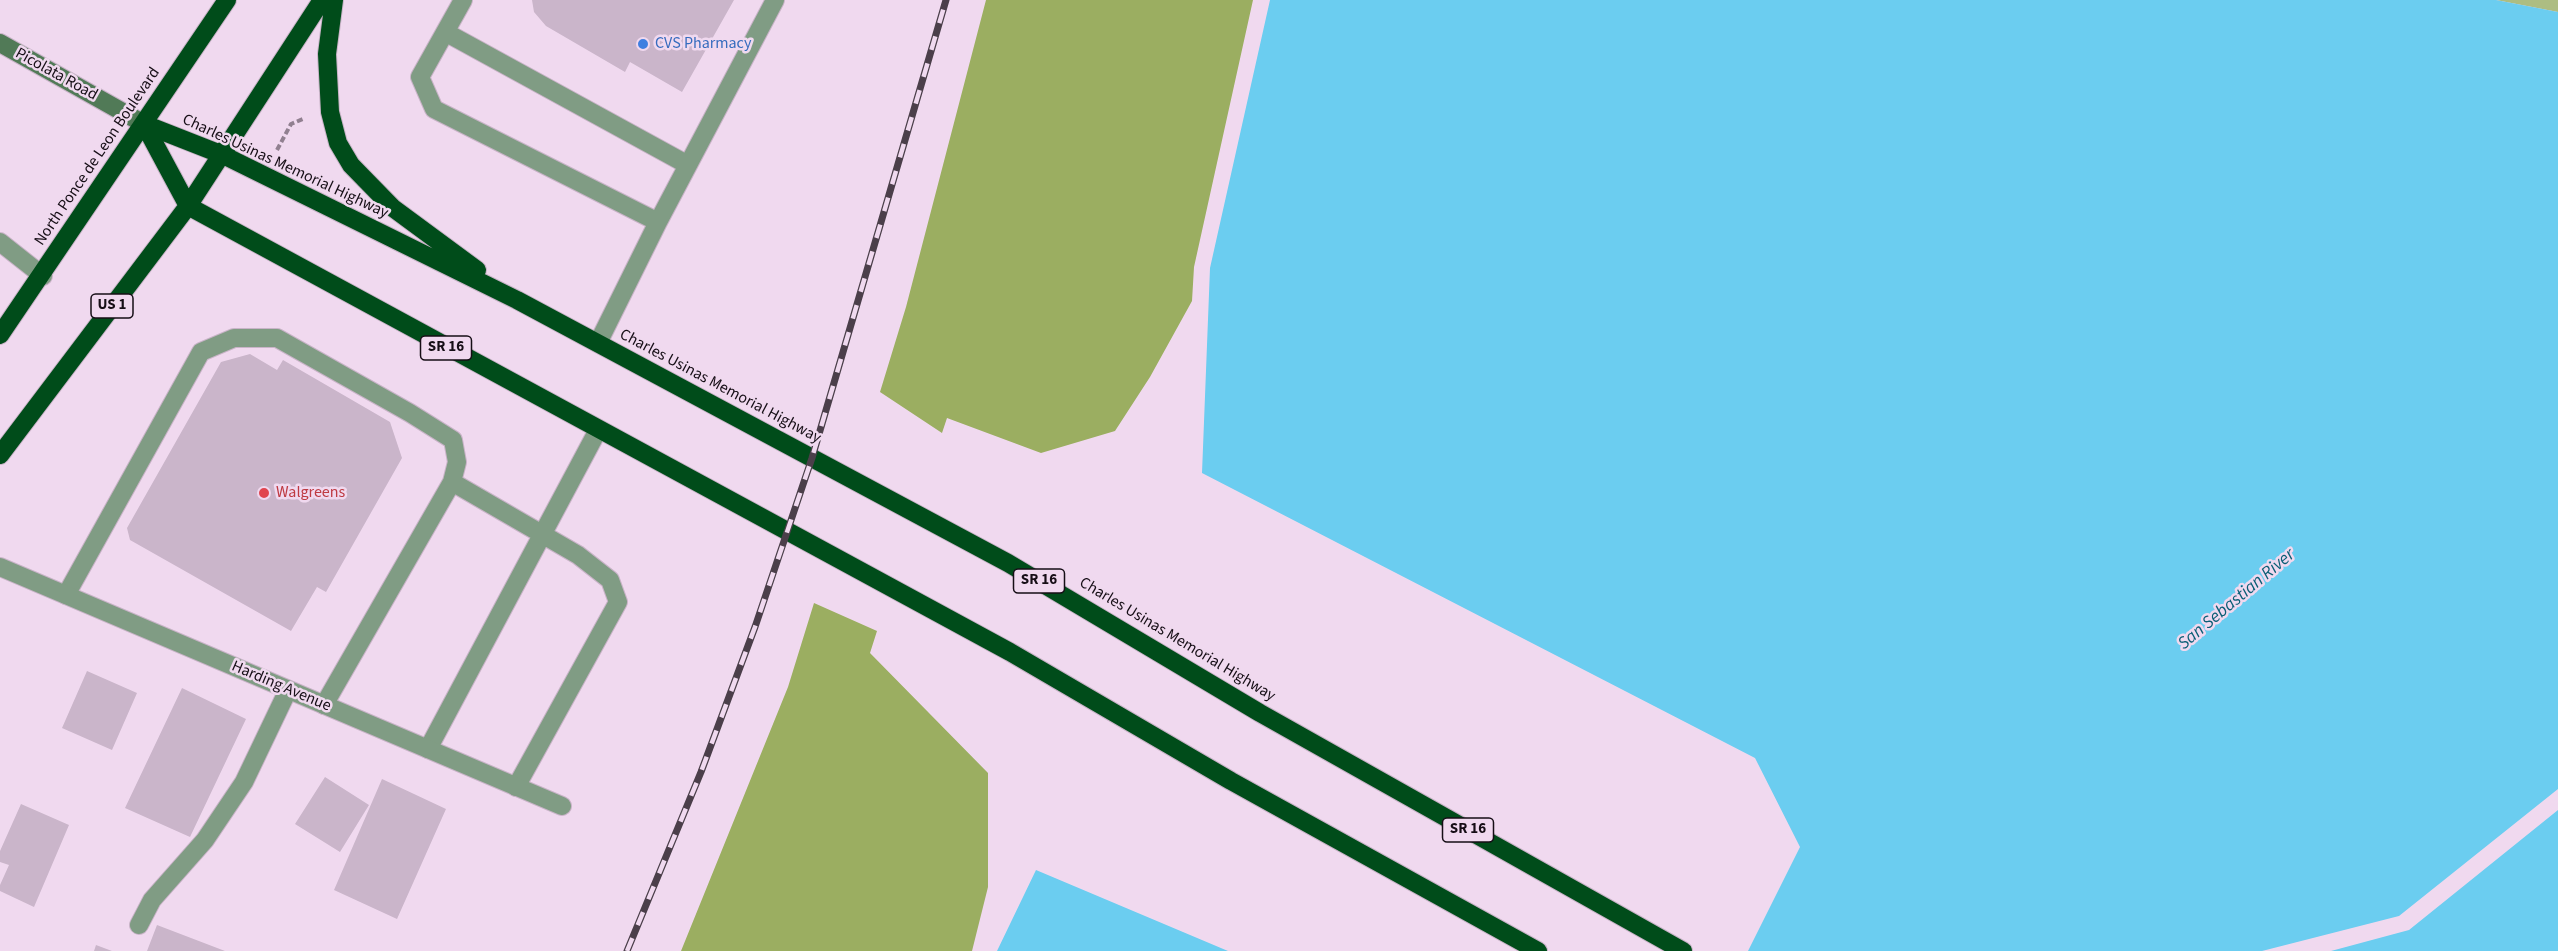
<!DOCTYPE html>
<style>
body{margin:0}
canvas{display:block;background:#f0d9ef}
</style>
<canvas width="2558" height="951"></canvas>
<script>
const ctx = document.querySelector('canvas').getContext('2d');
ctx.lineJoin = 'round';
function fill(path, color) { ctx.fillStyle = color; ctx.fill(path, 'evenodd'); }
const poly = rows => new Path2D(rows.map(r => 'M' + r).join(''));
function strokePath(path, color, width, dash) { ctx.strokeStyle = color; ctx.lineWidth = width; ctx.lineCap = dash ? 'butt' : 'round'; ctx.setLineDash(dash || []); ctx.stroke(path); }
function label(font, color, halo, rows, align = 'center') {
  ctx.font = font + ' "Source Sans 3",sans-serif'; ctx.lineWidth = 5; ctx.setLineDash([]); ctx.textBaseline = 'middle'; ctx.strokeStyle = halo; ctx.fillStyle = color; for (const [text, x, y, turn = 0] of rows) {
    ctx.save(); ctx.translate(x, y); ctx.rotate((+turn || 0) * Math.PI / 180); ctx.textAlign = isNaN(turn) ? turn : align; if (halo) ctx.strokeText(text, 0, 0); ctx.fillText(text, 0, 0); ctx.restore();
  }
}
fill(poly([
 [2496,0,2558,0,2558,12]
]), '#adbd82');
fill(poly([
 [986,0,1253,0,1194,267,1192,301,1150,377,1115,431,1041,453,947,418,942,433,880,392,906,307],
 [814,603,877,631,870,653,988,773,988,887,972,951,681,951,788,687]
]), '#9bae61');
fill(poly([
 [1270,0,2496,0,2558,12,2558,789,2399,916,2262,951,1748,951,1800,847,1755,758,1202,473,1210,268],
 [2558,810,2558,951,2331,951,2409,930],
 [1036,870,1228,951,997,951]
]), '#6bcdf0');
fill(poly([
 [532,0,734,0,682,92,630,62,625,72,546,26,534,12],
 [250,354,277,370,283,360,390,422,402,458,326,592,317,587,291,631,130,540,127,528,221,362],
 [87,671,137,693,112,750,62,728],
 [182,688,246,719,190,837,125,808],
 [325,777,369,805,340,852,295,824],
 [382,779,446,809,397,919,334,890],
 [21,804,69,825,34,907,0,891,0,885,9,865,0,862,0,851],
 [157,925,225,951,147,951],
 [96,945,112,951,94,951]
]), '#cab5ca');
const lane = poly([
 [463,0,420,77,434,109,658,222,598,343],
 [445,32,688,165],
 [658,222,775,0],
 [0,242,43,276],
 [452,482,578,555,610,580,618,602,516,787],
 [66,595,201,352,234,338,277,338,410,413,453,440,457,462,452,482,324,705],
 [428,749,598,430],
 [139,925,152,900,205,840,244,782,288,690]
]);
const street = poly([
 [0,567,562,806]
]);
const secondary = poly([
 [0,43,144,124]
]);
const highway = poly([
 [334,0,327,54,330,112,338,143,351,165,393,208,477,270],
 [144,124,223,155,517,300,1008,563,1260,713,1683,951],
 [144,124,188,206,1010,652,1231,781,1538,951],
 [0,335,227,0],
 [0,455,188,206,322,0]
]);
strokePath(lane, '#c9b4c8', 20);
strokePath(street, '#c9b4c8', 20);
strokePath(secondary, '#c9b4c8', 20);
strokePath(highway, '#c9b4c8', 20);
strokePath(poly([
 [277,150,291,124,303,119]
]), '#918090', 4, [6, 3]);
strokePath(lane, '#809c84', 18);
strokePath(street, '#809c84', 18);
strokePath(secondary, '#517a57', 18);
strokePath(highway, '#004c1a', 18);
const rail = poly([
 [627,951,701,772,755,627,812,458,946,0]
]);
strokePath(rail, '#4b3f4a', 7);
strokePath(rail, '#f0d9ef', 4.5, [14]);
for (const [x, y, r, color] of [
 [643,44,6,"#3f7fe0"],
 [264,493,6,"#e0444e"]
]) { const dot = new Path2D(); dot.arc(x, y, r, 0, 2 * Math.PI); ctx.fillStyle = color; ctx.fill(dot); strokePath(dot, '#f0d9ef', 2); }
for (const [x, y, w] of [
 [112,306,42],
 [446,348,51],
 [1039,581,51],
 [1468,830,51]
]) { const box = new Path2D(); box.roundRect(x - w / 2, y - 12, w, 24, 4.5); ctx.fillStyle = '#f0d9ef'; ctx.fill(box); strokePath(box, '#160e16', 1.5); }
label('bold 15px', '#160e16', null, [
 ["US 1",112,306],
 ["SR 16",446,348],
 ["SR 16",1039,581],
 ["SR 16",1468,830]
]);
label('16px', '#366cbe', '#f0d9ef', [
 ["CVS Pharmacy",655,44]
], 'left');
label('16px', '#160e16', '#f0d9ef', [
 ["Picolata Road",56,75,29],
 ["North Ponce de Leon Boulevard",98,157,-56],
 ["Charles Usinas Memorial Highway",285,167,25],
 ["Charles Usinas Memorial Highway",720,387,28],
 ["Charles Usinas Memorial Highway",1177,640,31],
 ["Harding Avenue",281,687,23]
]);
label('16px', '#be3a42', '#f0d9ef', [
 ["Walgreens",276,493]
], 'left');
label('italic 18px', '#0a5e75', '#f0d9ef', [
 ["San Sebastian River",2237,600,-40]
]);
</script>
